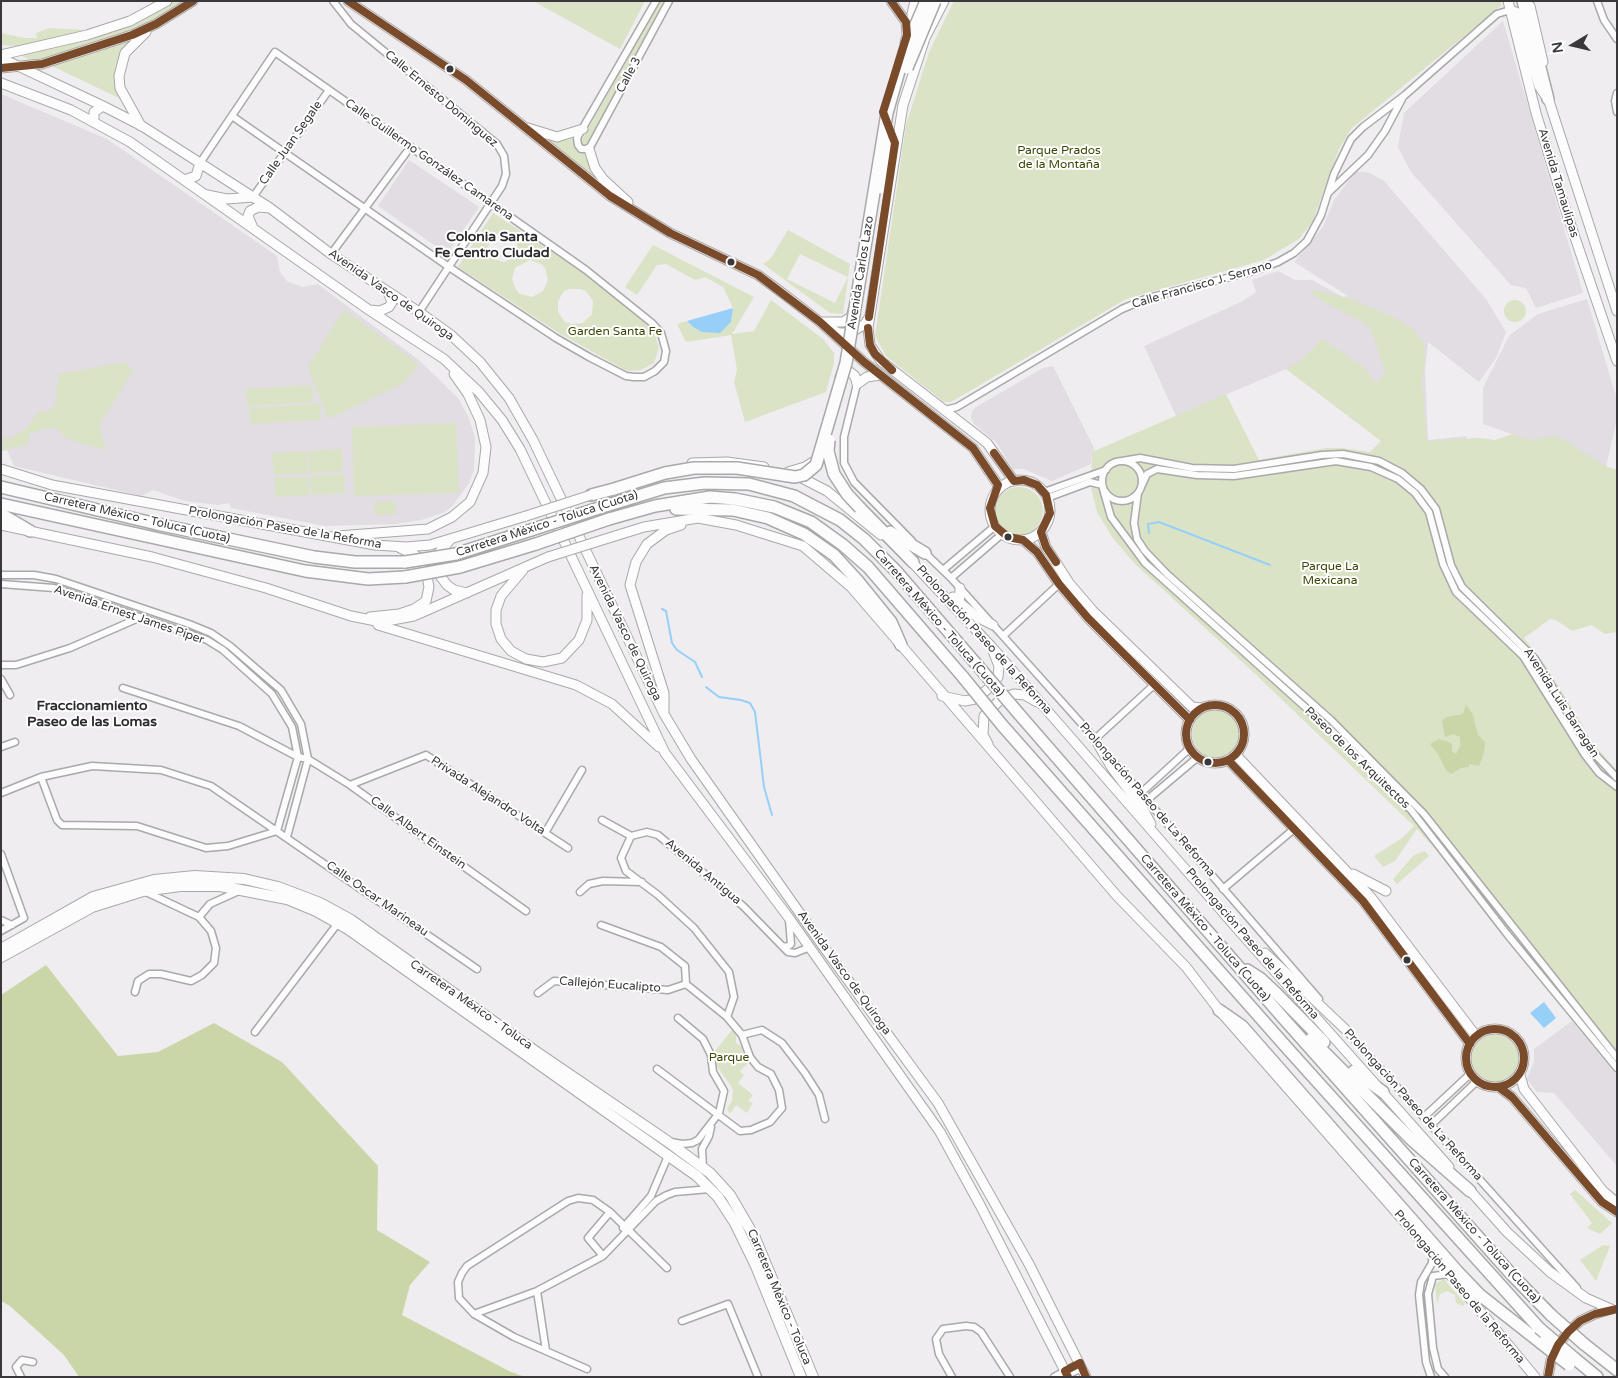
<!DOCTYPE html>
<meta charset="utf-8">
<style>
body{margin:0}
#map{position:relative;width:1618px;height:1378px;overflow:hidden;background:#efedf0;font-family:"Varela Round",sans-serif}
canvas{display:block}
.frame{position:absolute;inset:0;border:2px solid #3a383a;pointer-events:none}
.north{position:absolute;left:1548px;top:20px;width:50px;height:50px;-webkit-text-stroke:4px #fff;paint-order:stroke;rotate:261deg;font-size:14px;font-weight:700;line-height:20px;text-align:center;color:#3a383a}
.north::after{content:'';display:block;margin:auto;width:18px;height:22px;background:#3a383a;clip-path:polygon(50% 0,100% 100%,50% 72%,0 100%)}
</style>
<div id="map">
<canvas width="1618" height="1378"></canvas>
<div class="frame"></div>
<div class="north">N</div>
</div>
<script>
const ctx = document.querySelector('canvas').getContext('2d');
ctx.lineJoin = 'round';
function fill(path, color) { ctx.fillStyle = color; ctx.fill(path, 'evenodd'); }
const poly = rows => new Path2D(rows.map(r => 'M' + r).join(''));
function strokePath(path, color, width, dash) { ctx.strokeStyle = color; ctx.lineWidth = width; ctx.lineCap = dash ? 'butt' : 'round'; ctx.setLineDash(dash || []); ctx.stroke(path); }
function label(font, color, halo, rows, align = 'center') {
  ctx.font = font + ' "Varela Round",sans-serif'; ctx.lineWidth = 4; ctx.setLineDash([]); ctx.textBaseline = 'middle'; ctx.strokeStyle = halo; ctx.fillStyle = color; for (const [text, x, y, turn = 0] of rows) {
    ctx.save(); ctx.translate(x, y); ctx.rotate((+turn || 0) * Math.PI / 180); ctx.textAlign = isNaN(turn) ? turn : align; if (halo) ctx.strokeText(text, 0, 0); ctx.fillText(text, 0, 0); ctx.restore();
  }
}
fill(poly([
 [1503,21,1583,293,1536,308,1526,288,1511,285,1411,172,1398,147,1404,113],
 [1,94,107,139,277,256,280,272,288,282,303,287,318,284,420,361,458,398,468,416,475,437,474,470,469,483,454,504,445,512,421,520,396,524,325,526,231,508,229,503,218,505,185,501,153,490,142,496,14,466,7,450,1,451],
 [409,160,479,207,447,254,378,206],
 [1356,171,1370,173,1384,181,1486,299,1506,332,1496,358,1479,382,1428,342,1425,370,1428,440,1467,436,1460,451,1416,467,1286,369,1176,416,1144,346,1243,301,1256,292,1252,280,1278,271,1295,280,1312,280,1343,297,1348,296,1294,262,1323,227,1334,200],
 [1587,299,1617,400,1617,419,1606,467,1483,424,1483,388,1509,336,1538,314],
 [1053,366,1095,450,1092,452,1091,464,1052,481,1024,469,1013,469,996,442,974,424,971,418,972,411,976,407,1043,368],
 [1572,1021,1617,1075,1617,1166,1554,1093,1537,1092,1527,1079,1534,1062,1534,1049]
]), '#e2dce3');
fill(poly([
 [170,1,185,1,134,31,40,59,30,60,18,54,130,24],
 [533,1,645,1,620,49],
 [660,1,666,1,588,145,583,148,579,141,583,138],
 [954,1,1500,1,1502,5,1351,129,1339,149,1313,221,1299,239,1264,260,1126,299,951,402,944,402,886,356,875,336,906,125,929,52],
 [50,28,86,30,18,46,1,45,1,33,24,38,37,38,36,33],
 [134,39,121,51,115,68,115,84,121,99,52,66],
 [573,139,577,152,587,154,589,164,595,177,547,142],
 [493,213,589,276,649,324,654,332,659,348,654,363,641,370,627,371,559,333,458,267],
 [503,232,516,240,518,249,513,258,504,262,494,259,488,246,495,235],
 [530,260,541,264,545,268,548,280,543,291,532,297,520,294,516,290,512,279,515,268],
 [569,289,580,289,586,291,593,301,592,314,583,323,571,324,565,322,558,312,558,301,564,291],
 [788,230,850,264,843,314,830,313,763,264,771,258],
 [800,254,848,277,835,303,787,279],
 [653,245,754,297,732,334,754,331,771,300,823,339,834,353,834,363,826,392,745,422,734,382,737,370,731,335,686,342,677,324,687,321,693,327,731,322,733,308,723,287,705,277,695,280,666,264,657,265,637,295,625,287],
 [1314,290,1351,299,1398,319,1414,330,1424,343,1425,357,1422,379,1427,441,1478,438,1495,440,1513,434,1530,440,1553,436,1563,439,1605,466,1617,470,1617,632,1605,634,1591,625,1572,631,1556,620,1550,619,1524,638,1546,666,1595,746,1617,770,1617,1075,1509,944,1436,850,1417,829,1395,861,1383,867,1374,856,1402,838,1414,826,1251,670,1134,563,1112,537,1097,512,1091,488,1092,452,1226,394,1259,460,1326,448,1341,448,1370,452,1381,441,1286,369,1299,362,1322,339,1365,368,1374,382,1380,381,1385,370,1371,330,1366,324,1317,298,1310,292],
 '1504 311a11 11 0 1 1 22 0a11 11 0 1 1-22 0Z',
 [344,310,419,364,404,383,328,419,308,367],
 [125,362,133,370,99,426,106,450,69,440,54,427,30,433,27,445,1,451,1,438,11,438,28,427,38,412,49,411,55,405,59,374],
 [312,385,313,402,247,406,246,389],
 [320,404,321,420,250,424,249,408],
 [456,423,459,493,354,496,352,427],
 [342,449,343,471,310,473,308,451],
 [307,451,308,473,274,475,272,453],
 [344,474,345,493,311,495,310,476],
 [308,477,309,495,276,497,274,478],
 '995 511a24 24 0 1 1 48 0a24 24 0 1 1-48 0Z',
 [395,501,396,514,375,515,374,502],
 '1192 734a24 24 0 1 1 48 0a24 24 0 1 1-48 0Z',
 [1425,851,1429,856,1397,884,1393,879,1414,855],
 [732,1030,736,1034,736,1043,742,1047,743,1057,748,1063,740,1071,744,1075,738,1083,753,1095,748,1101,753,1103,747,1113,736,1105,730,1114,727,1109,732,1101,733,1089,717,1066,715,1051],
 '1471 1059a24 24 0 1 1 48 0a24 24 0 1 1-48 0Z',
 [1575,1190,1612,1223,1600,1234,1587,1228,1592,1223,1570,1194],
 [1603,1245,1610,1246,1596,1281,1580,1260],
 [1444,1279,1465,1303,1463,1306,1456,1303,1455,1295,1447,1291,1440,1294,1437,1304,1435,1284]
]), '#dbe3c6');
fill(poly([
 [1466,704,1473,715,1478,735,1485,742,1484,753,1479,766,1469,764,1469,767,1461,768,1451,774,1446,770,1438,754,1430,744,1439,739,1449,742,1452,744,1452,751,1456,754,1460,746,1460,737,1453,734,1445,737,1442,721,1446,717,1463,714],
 [46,965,118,1056,158,1052,214,1023,282,1062,378,1166,377,1230,430,1262,410,1285,402,1315,509,1371,525,1377,79,1377,64,1355,10,1306,1,1301,1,995]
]), '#cbd6a8');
fill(poly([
 [733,308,731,322,720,333,702,332,693,327,687,321],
 [1544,1002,1556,1018,1544,1028,1530,1013]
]), '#96d0f8');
strokePath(poly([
 [1149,533,1148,524,1159,522,1270,565],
 [662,609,666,611,672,643,677,650,695,662,702,677],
 [706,687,719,697,741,700,750,703,755,712,764,787,772,815]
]), '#96d0f8', 2);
const street = poly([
 [333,1,351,24,497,144,504,156,506,174,502,186,419,312],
 [656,1,577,138,578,145,581,149,589,149,669,1],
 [1597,1,1604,20,1617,39],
 [1617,93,1615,101,1617,112],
 [200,163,275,52,586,270,652,323,661,333,666,351,664,362,655,371,644,377,634,377,626,376,589,357,556,338,449,267,232,116],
 [1328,193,1368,155,1385,131,1403,97],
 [253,197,329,90],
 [331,254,406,153],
 [857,384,844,437,844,463,854,482,912,541],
 [945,410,957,407,1122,309,1148,298,1254,271,1278,262,1294,253,1307,241,1321,215,1334,174,1351,139,1363,127,1405,95,1497,14,1510,10],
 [1122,461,1140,458,1192,468,1234,469,1322,455,1343,454,1379,461,1402,473,1421,489,1436,509,1451,565,1462,587,1535,659,1591,750,1617,778],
 '1102 481a20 20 0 1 1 40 0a20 20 0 1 1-40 0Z',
 [1141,487,1147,474,1157,469,1197,475,1234,476,1336,461,1371,467,1398,479,1415,493,1429,512,1443,564,1456,592,1523,656,1585,755,1599,773,1617,787],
 [1103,489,1111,517,1145,563,1345,743,1411,810,1507,934,1617,1068],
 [1044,492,1106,470],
 [1138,493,1134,523,1137,539,1145,551,1167,574,1331,720,1424,814,1617,1058],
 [1047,498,1090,482,1102,485],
 [923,551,951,578,1097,741],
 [943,570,995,526],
 [1,575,34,575,56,579,189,624,211,633,230,646,281,690,301,724,308,759,287,837],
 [951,578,1002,534],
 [1,584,54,588,207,640,223,650,272,694,292,727,298,757,277,831],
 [1003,636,1059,584],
 [1,665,16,665,70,648,141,617],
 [1,679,10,695],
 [123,688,239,726,298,757,308,759,350,785,526,911],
 [1095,739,1155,684],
 [1,747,15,742],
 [1106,753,1319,999],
 [41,777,57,820,62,825,137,826,206,848,228,846,277,831],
 [350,785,426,755,568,848],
 [1,793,41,777,92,766,161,770,211,786,477,969],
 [1141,793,1190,748],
 [1147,800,1198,757],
 [602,820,631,836],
 [545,833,582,770],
 [1,854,24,918,1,931],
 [1223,889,1294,829],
 [580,892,589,884,603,881,642,882],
 [199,917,210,904,241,890],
 [1,920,12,925],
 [601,925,661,947,685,966,686,984],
 [782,946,787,947,791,944,789,920],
 [135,992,138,981,149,974,161,974,191,981,202,975,214,963,216,948,211,931,199,917,146,892],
 [538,993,554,981,668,990,686,984],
 [727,1017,734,997,729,972,694,928,658,895,626,871,621,858,631,836,647,832,658,835,743,906,788,952,795,953,810,947],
 [1343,1027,1577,1288],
 [255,1032,338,923],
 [742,1035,762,1030,782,1043,805,1073,819,1095,825,1119],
 [657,1069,740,1131,751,1130,770,1122,782,1108,779,1090,771,1074,758,1067,750,1057,742,1035,727,1017,686,984],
 [1424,1117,1470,1074],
 [1431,1125,1477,1081],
 [671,1142,682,1144,692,1143,698,1140,719,1113,724,1091,713,1072,711,1055,703,1039,678,1018],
 [703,1168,702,1149,709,1136,711,1127],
 [623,1228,651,1196,668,1156],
 [603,1256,588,1238,610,1212],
 [537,1291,546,1351],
 [474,1314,537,1291,603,1256,656,1201,667,1195,675,1192,710,1189],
 [682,1321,728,1304,758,1377],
 [587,1369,514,1337,474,1314,459,1298,458,1282,462,1273,467,1266,568,1201,578,1198,593,1200,610,1212,667,1268],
 [1065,1376,1082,1368],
 [21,1377,16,1367,22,1360,33,1362],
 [952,1377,939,1354,936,1339,943,1329,966,1326,974,1327,981,1332,1010,1377],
 [1054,1377,1080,1363],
 [1431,1377,1426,1362,1419,1295,1421,1282,1432,1263,1432,1253],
 [1445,1377,1438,1369,1433,1348,1428,1294,1433,1276,1449,1274]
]);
const secondary = poly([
 [348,1,466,80,610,196,670,233,758,275,785,295,820,322,864,362,973,448,998,485,997,490],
 [891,1,906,22,907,35,905,43],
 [915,1,912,14,916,30],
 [944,1,925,38,903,105,868,328,870,345,881,361,987,443,1014,481],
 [1508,1,1536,113,1566,211,1617,361],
 [1530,6,1543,62],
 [1510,10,1518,13,1539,86,1545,95],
 [1,55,87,35,130,21,167,1],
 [1,58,103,106,142,126,200,163,270,208,331,254,419,312,451,335,480,362,509,398,533,440,664,714,691,759,823,946,938,1103,1029,1264,1086,1377],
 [1,68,42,64,132,35,156,24,193,1],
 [1,83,71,110,130,142,369,310,444,359,479,392,502,420,520,449,665,753,789,918,940,1132,980,1205,1068,1377],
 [1547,95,1617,311],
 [94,122,94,112,103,106],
 [141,126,120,88,119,76,125,53,146,32],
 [528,128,557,137,583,129],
 [589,149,595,168,603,179,628,202],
 [184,180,196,176,200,163],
 [207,195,227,199,253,197],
 [253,228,248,216,250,211,258,207,270,208],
 [370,310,380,311,389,307,392,302,388,292],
 [820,322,843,322,851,317,853,310],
 [831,329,839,333,850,333,865,324,868,319],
 [840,377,843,373,850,372,855,376,857,384,867,377,880,375],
 [692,463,727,462,764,467],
 [1,469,52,485,375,545,406,547,430,545,526,516],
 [788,472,805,467,813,462],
 [796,475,827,491,881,535],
 '990 510a30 30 0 1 1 60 0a30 30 0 1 1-60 0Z',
 [1,525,152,557,266,588,351,616,381,622,414,616,548,557],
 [1041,532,1046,547,1069,583,1093,611,1192,707,1202,708],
 [338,536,428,529,452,517,470,502,483,473,486,447,480,420,468,394,454,374],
 [615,536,644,527,698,518,736,525,803,546,851,587,1117,896,1186,967,1219,1010,1432,1253,1535,1377],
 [450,540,438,554,438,573,447,585,454,590,467,593],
 [1023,540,1037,552,1059,584,1088,618,1190,720],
 [908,558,991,646,1240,932,1449,1167],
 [523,570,501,596,496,610,496,624,501,639,511,651,526,659,543,662,562,658,579,640,587,620,587,595],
 [953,597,977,617,993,625],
 [959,607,960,588],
 [370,617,399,614,414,609,426,601,429,587,425,565,415,555,400,548],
 [378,625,576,685,612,704,659,747],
 [942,696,965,701,975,699,988,689,998,677,999,666,993,651],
 '1186 734a29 29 0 1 1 58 0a29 29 0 1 1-58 0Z',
 [664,711,664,693,630,585,636,562,647,544,666,530,681,525],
 [1095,739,1112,768,1143,809,1151,824],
 [988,744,983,735,984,716,1001,699,1014,694,1025,695,1037,702],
 [1236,755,1370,896,1476,1036],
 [1228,760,1363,901,1470,1044],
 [1353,874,1386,891],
 [1265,953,1346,1030],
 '1466 1058a29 29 0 1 1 58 0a29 29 0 1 1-58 0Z',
 [1520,1075,1524,1089,1603,1191,1617,1203],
 [1500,1088,1512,1097,1602,1202,1617,1212],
 [1466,1186,1507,1232,1550,1272,1586,1298,1611,1309],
 [1548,1377,1551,1360,1558,1345,1568,1332,1580,1321,1595,1314,1611,1309]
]);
const primary = poly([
 [1,949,93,897,154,880,195,876,244,879,278,887,320,903,351,920,532,1049,667,1141,710,1173,730,1195,755,1238,813,1377],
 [1,957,92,907,143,891,180,886,220,886,287,899,316,911,348,929,697,1176,718,1197,735,1223,756,1266,801,1377]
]);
const highway = poly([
 [1523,1,1548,99],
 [1,487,157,524,314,557,355,562,405,562],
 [591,495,614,489],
 [1,504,305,571,368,579,405,577],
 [599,508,664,488,705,483,749,484,794,496,840,520,864,539,897,572,978,666],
 [860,508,913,562],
 [676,509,733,510,768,518,804,534,834,555,857,580,891,622,901,645],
 [1,514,30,531],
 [609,519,655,506,710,497,735,499,774,507,811,522,843,545,868,567,963,677],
 [890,532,925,553],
 [456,554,531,530],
 [460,567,536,544],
 [1019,714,1284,1019,1512,1275,1551,1315],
 [1002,725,1288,1049,1539,1328],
 [1247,970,1261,979,1276,993,1324,1042],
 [1219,1010,1242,1026,1457,1271,1480,1295,1541,1343],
 [1311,1039,1412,1140,1470,1191],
 [1354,1071,1383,1092],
 [1584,1344,1617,1370],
 [1574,1358,1597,1377]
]);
strokePath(street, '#a9a8aa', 9);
strokePath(secondary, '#a9a8aa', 11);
strokePath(primary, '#a9a8aa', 12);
strokePath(highway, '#a9a8aa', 14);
strokePath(street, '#fdfcfd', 6);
strokePath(secondary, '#fdfcfd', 9);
strokePath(primary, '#fdfcfd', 10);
strokePath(highway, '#fdfcfd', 11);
const secondaryBridge = poly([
 [526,516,591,495],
 [548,557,615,536]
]);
const highwayBridge = poly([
 [907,68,935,1],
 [882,188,889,144],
 [829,440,828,451,834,474,847,494,860,508],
 [614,489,665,473,694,468,737,468,795,477,804,475,816,465,846,363,887,113,905,50,926,1],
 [531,530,599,508],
 [536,544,609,519],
 [405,562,456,554],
 [405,577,460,567],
 [978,666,1019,714],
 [963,677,1002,725],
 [1551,1315,1584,1344],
 [1539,1328,1574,1358],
 [1541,1343,1569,1365]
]);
strokePath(secondaryBridge, '#a9a8aa', 11, []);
strokePath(highwayBridge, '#a9a8aa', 14, []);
strokePath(secondaryBridge, '#fdfcfd', 9);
strokePath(highwayBridge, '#fdfcfd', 11);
strokePath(poly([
 [348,1,466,80,610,196,670,233,758,275,820,322,864,362,973,448,998,485,990,508,995,526,1008,537,1023,540,1037,552,1059,584,1088,618,1190,720],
 [1,68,42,64,132,35,156,24,193,1],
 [869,317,895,143,883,112,907,35,906,22,891,1],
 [868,328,870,345,875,354,892,370],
 [994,453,1014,481,1024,480,1037,485,1046,495,1050,513,1041,532,1046,547,1056,562],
 '1186 734a29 29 0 1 1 58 0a29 29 0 1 1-58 0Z',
 [1228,760,1363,901,1470,1044],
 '1466 1058a29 29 0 1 1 58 0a29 29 0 1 1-58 0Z',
 [1500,1088,1512,1097,1602,1202,1617,1212],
 [1068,1377,1065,1371,1080,1363,1086,1377],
 [1548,1377,1551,1360,1558,1345,1568,1332,1580,1321,1595,1314,1617,1309]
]), '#7a4b2a', 8);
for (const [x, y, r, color] of [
 [450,69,4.5,"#3a383a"],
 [731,262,4.5,"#3a383a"],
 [1008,537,4.5,"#3a383a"],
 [1208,762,4.5,"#3a383a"],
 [1407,960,4.5,"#3a383a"]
]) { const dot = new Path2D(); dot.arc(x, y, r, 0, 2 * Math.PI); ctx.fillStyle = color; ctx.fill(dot); strokePath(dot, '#fff', 2); }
label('12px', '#3a383a', '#fff', [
 ["Calle 3",629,75,-62],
 ["Calle Ernesto Domínguez",441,99,40],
 ["Calle Juan Segale",291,143,-55],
 ["Calle Guillermo González Camarena",429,160,35],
 ["Avenida Tamaulipas",1558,183,73],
 ["Avenida Carlos Lazo",861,273,-81],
 ["Calle Francisco J. Serrano",1202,285,-16],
 ["Avenida Vasco de Quiroga",391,295,35],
 ["Carretera México - Toluca (Cuota)",137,518,13],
 ["Carretera México - Toluca (Cuota)",547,524,-18],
 ["Prolongación Paseo de la Reforma",285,528,10],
 ["Avenida Ernest James Piper",129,615,19],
 ["Carretera México - Toluca (Cuota)",939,623,49],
 ["Avenida Vasco de Quiroga",625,633,64],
 ["Prolongación Paseo de la Reforma",984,640,48],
 ["Avenida Luis Barragán",1561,703,57],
 ["Paseo de los Arquitectos",1357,758,44],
 ["Privada Alejandro Volta",488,796,33],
 ["Prolongación Paseo de La Reforma",1147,800,49],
 ["Calle Albert Einstein",418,833,36],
 ["Avenida Antigua",703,872,40],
 ["Calle Oscar Marineau",377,899,35],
 ["Carretera México - Toluca (Cuota)",1205,928,49],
 ["Prolongación Paseo de la Reforma",1252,944,49],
 ["Avenida Vasco de Quiroga",844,973,54],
 ["Callejón Eucalipto",610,985,4],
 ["Carretera México - Toluca",471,1005,35],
 ["Prolongación Paseo de La Reforma",1413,1105,48],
 ["Carretera México - Toluca (Cuota)",1474,1231,48],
 ["Prolongación Paseo de la Reforma",1459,1287,50],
 ["Carretera México - Toluca",779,1297,67]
]);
label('12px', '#3a4603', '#fff', [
 ["Parque Prados",1059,151],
 ["de la Montaña",1059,165],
 ["Garden Santa Fe",615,332],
 ["Parque La",1330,567],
 ["Mexicana",1330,581],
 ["Parque",729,1058]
]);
label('bold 14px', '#2e2b2f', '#fff', [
 ["Colonia Santa",492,237],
 ["Fe Centro Ciudad",492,253],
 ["Fraccionamiento",92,706],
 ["Paseo de las Lomas",92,722]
]);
</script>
